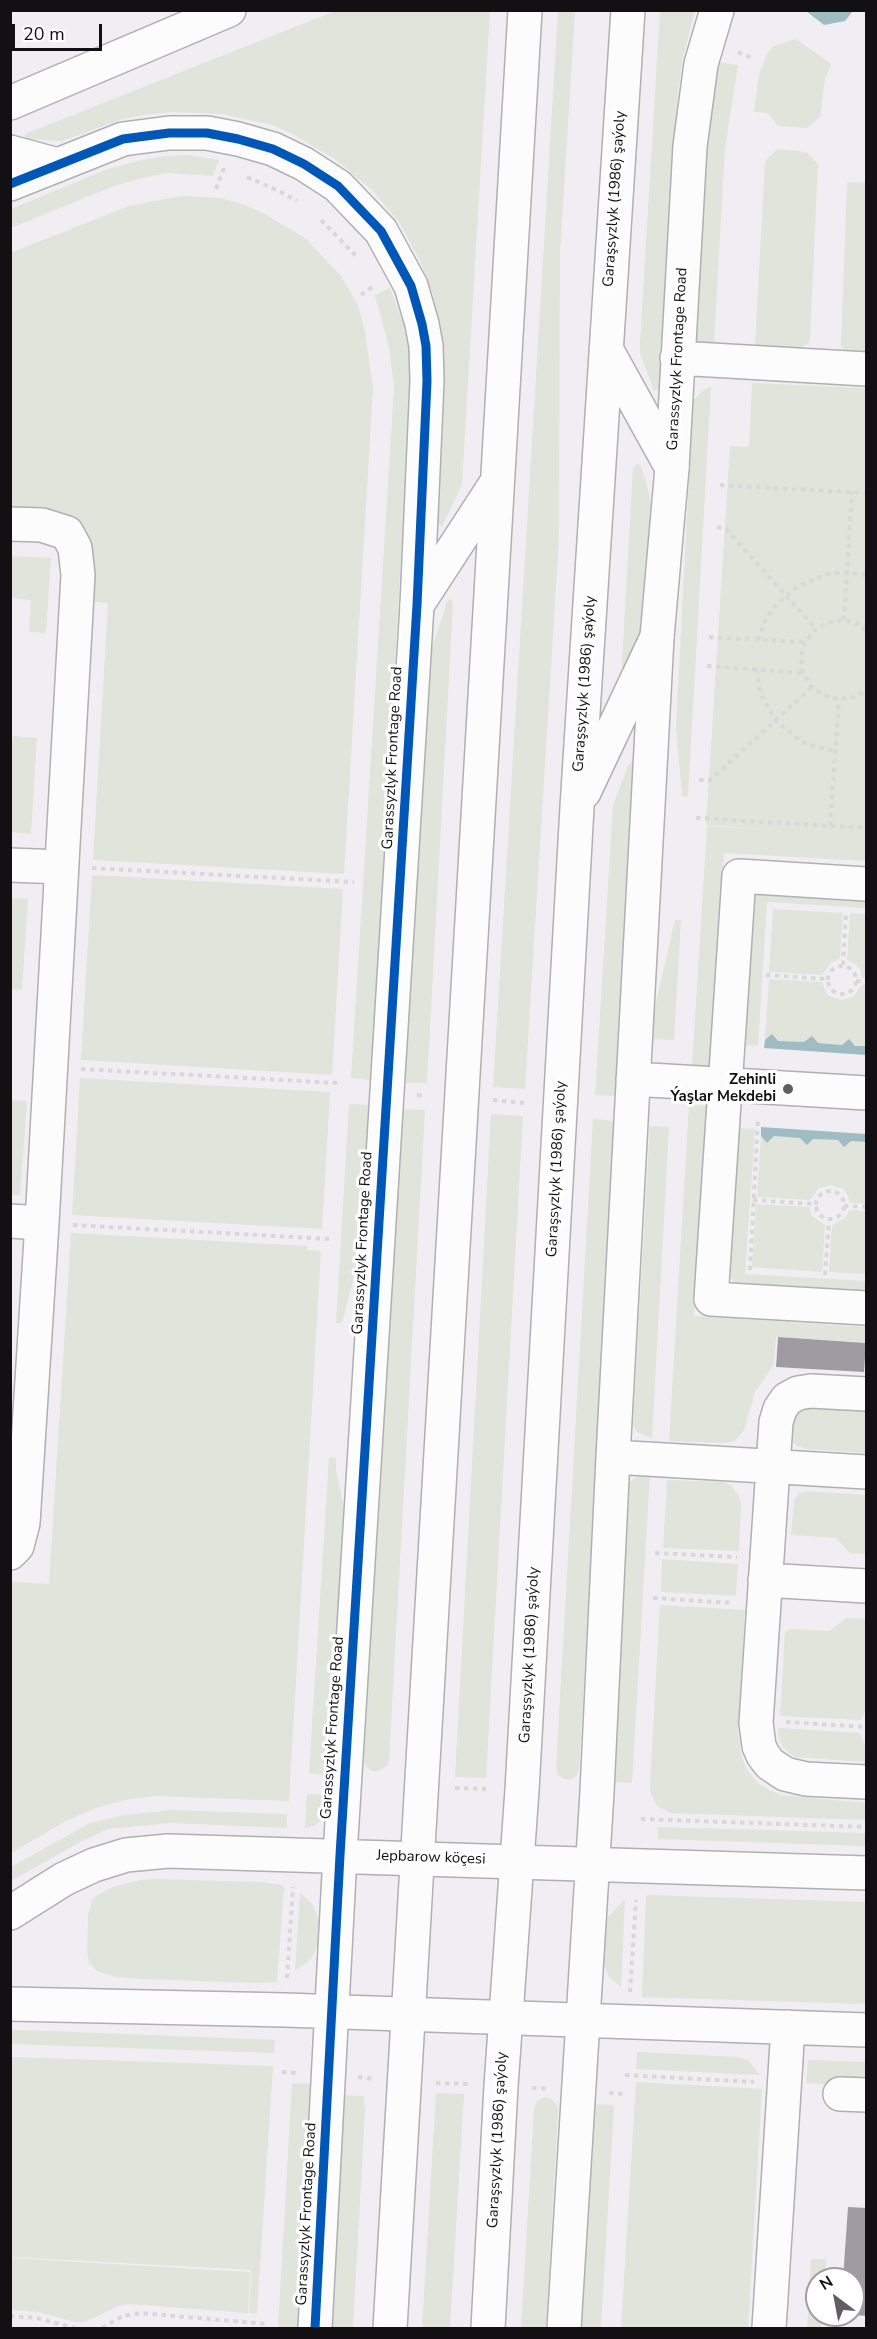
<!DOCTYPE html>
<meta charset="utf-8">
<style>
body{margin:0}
#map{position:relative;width:877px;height:2339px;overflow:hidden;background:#f0eef2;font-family:"Nunito Sans",sans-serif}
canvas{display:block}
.frame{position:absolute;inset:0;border:12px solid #121012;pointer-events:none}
.north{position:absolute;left:805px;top:2267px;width:60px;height:60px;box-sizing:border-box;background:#fff;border:2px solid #a09fa0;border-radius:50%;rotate:328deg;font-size:16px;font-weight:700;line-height:24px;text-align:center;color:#121012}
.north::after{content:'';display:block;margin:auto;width:21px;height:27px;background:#605e60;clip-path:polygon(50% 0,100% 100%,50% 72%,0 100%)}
.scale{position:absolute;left:12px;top:24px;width:90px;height:27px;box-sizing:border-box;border:3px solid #121012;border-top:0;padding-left:8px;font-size:18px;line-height:21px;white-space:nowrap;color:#121012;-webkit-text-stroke:4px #fff;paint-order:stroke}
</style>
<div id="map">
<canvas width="877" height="2339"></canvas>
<div class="frame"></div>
<div class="north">N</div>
<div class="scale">20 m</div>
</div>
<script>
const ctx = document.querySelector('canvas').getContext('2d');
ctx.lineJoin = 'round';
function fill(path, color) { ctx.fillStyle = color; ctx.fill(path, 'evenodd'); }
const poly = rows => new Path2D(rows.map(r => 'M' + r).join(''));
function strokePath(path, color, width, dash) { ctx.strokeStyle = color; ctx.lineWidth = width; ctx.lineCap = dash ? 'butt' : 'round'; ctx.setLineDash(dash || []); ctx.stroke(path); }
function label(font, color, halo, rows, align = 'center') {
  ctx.font = font + ' "Nunito Sans",sans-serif'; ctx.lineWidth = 6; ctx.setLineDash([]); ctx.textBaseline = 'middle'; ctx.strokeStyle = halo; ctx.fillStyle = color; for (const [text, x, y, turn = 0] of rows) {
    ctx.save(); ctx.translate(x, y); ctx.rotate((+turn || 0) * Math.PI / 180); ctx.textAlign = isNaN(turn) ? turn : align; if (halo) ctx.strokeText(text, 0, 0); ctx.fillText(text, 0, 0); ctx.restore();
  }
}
fill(poly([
 [335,11,490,11,462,484,442,527,438,523,443,375,441,331,433,294,419,259,399,222,372,190,336,160,293,134,272,125,222,114,173,112,143,115,120,120,62,141,25,139,25,134],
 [558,11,575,11,560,254,559,537,525,1089,493,1087],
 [660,11,695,11,682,61,677,101,661,388,654,391,640,354,640,342],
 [796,39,831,64,825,80,820,117,807,128,778,126,768,113,754,112,759,74,767,54,771,48,776,45],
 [718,62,738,65,725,148,714,344,694,343,705,147],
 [777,149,806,152,818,164,810,339,808,344,798,348,755,345,765,161],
 [187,155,219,160,213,176,168,173,142,178,114,186,11,228,11,209,108,169,137,161,165,156],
 [847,182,866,183,866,353,846,351,841,346],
 [180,196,222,198,242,204,263,213,305,238,341,276,358,305,365,332,373,388,344,874,93,860,108,603,94,602,95,571,92,550,89,540,73,518,56,512,11,509,10,253,129,206],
 [390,288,404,325,412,365,371,1080,351,1078,394,387,389,347,375,295],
 [752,383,866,388,866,861,724,853,710,1068,692,1067,707,826,776,830,706,825,730,446,749,447],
 [711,386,688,797,682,796,676,727,693,401,701,392],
 [637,464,641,466,646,481,652,508,645,632,621,679,633,468],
 [10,556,51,558,46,633,29,632,31,600,11,598],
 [450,599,453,603,427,1083,401,1083,430,654,447,602],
 [13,736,37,738,31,834,11,832,10,763],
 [635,758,617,1096,595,1095,613,805,628,766],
 [92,875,343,889,332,1075,81,1060],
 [757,893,866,896,866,908,767,902,758,1046,741,1045,753,896],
 [10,898,28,899,22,990,11,989],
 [773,909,843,913,840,959,831,962,822,975,769,972],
 [850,913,866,914,866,978,862,978,860,969,855,964,847,960],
 [675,920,681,920,674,1040,651,1039,655,1007],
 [769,979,822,982,825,991,829,996,841,1000,853,997,862,984,866,985,866,1046,765,1040],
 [80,1078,330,1092,322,1229,72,1215],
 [11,1100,27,1101,20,1195,11,1195],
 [349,1104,369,1105,359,1257,342,1323,336,1323],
 [689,1105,707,1106,694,1316,866,1327,866,1342,776,1337,774,1364,755,1392,744,1430,735,1441,726,1443,669,1441],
 [400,1109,425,1110,389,1760,387,1766,376,1772,370,1770,365,1765,364,1759],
 [491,1114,523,1116,486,1778,455,1777],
 [593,1119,616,1121,579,1770,576,1776,570,1780,564,1779,558,1775,556,1768],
 [650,1126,669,1127,652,1438,637,1432,633,1424],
 [737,1128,755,1129,745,1274,866,1281,866,1296,736,1285,733,1281,729,1274],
 [761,1136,767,1143,774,1136,866,1142,866,1204,850,1203,847,1194,843,1189,831,1185,819,1188,810,1200,757,1197],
 [756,1204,809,1207,812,1216,825,1225,822,1272,752,1267],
 [850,1210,866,1211,866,1274,829,1272,832,1225,845,1218],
 [71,1233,307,1246,307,1250,321,1251,289,1801,154,1796,125,1800,96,1808,66,1821,11,1853,11,1582,49,1584],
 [809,1408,866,1411,866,1453,806,1449,797,1446,791,1440,788,1423,800,1409],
 [329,1457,336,1458,336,1472,345,1511,330,1775,309,1773],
 [650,1474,632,1783,613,1782,630,1482,635,1478],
 [667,1480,724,1482,731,1486,739,1496,741,1504,739,1551,663,1548],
 [806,1491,866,1495,866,1554,850,1553,836,1538,791,1535,794,1500,799,1493],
 [662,1559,738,1564,736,1596,661,1592],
 [660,1605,745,1610,738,1731,741,1755,746,1768,758,1783,769,1790,781,1795,866,1803,866,1820,670,1813,657,1806,650,1791,650,1784],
 [846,1618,866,1619,866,1709,861,1720,780,1716,785,1632,791,1629,830,1631],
 [779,1728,860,1733,866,1748,866,1762,794,1757,782,1746,778,1736],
 [307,1794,329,1795,324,1818,314,1826,305,1828],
 [171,1810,287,1814,287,1828,172,1823,108,1829,80,1842,11,1881,11,1867,90,1823,125,1815],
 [658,1827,866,1833,866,1846,658,1839],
 [155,1879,261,1882,282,1885,284,1887,277,1982,256,1983,142,1979,115,1977,97,1971,89,1962,87,1952,88,1916,92,1900,97,1895,113,1887,140,1880],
 [300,1892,313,1905,320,1923,321,1933,315,1952,310,1960,295,1971],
 [646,1895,866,1902,866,2004,642,1997],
 [625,1899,621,1987,609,1977,600,1955,602,1930,606,1919],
 [11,2030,49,2031,275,2040,274,2053,11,2044],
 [637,2052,738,2057,748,2060,760,2075,636,2069],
 [11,2057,273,2066,257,2313,249,2313,251,2270,11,2257],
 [808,2060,866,2062,866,2087,806,2083],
 [636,2082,762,2089,748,2328,621,2328],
 [292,2083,310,2084,297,2328,278,2328],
 [436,2093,464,2094,450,2328,422,2328],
 [344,2095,364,2096,365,2111,353,2328,328,2328],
 [543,2098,550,2098,556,2103,558,2110,546,2328,521,2328,534,2109,536,2102],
 [590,2104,614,2105,601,2328,577,2328],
 [11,2258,250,2272,248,2313,129,2304,118,2306,85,2322,75,2322,38,2312,11,2310],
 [811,2259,826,2259,825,2279,817,2279,817,2315,822,2315,821,2328,807,2328]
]), '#e0e4da');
fill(poly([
 [806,11,806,10,853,11,845,21,824,25],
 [772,1034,778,1041,804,1042,812,1036,818,1043,842,1045,849,1039,855,1046,866,1046,866,1055,764,1048,765,1040],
 [761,1127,866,1134,866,1142,851,1141,844,1147,838,1140,813,1139,807,1145,800,1138,774,1136,767,1143,761,1136]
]), '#9fbcc2');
fill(poly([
 [778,1337,866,1343,864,1372,776,1367],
 [848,2207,867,2208,867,2316,853,2315,853,2279,843,2279]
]), '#a09ba2');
const minor = poly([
 [10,184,123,139,169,133,207,133,238,139,273,149,304,164,338,186,381,231,411,286,422,324,426,346,427,381,417,605,340,1855,315,2328],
 [677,358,866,369],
 [10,524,42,525,67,533,75,548,78,575,42,1223,23,1523,17,1546,10,1553],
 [10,865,62,867],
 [866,884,739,876,711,1299,866,1308],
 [633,1079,866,1093],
 [10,1221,42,1223],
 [866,1394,811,1391,798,1393,787,1399,780,1409,776,1422,756,1723,759,1746,763,1755,770,1764,785,1774,806,1779,866,1782],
 [613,1457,866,1472],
 [765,1580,866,1586],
 [10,1913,64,1879,94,1865,126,1855,168,1851,866,1873],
 [10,2004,285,2010,866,2030],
 [840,2094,866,2095],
 [564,2328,597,1792,613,1457,657,637,672,468,690,146,701,64,717,10],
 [769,2328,788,2027]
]);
const major = poly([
 [10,103,229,10],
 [10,152,58,165],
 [606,349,672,468],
 [417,605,497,482],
 [584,792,657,637],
 [390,2328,525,10],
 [488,2328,501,2086,522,1790,577,807,628,10]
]);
strokePath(minor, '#b0afb2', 36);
strokePath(major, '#b0afb2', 36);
strokePath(poly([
 [738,52,754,59],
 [247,177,279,191,297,201],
 [216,189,223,170,226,170],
 [321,220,357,257],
 [361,295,375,285],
 [720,485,866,493],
 [717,527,726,529,816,629],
 [844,620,852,492],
 [866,630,859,624,844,620,828,622,815,630,805,642,801,657,803,673,811,686,823,695,839,699,854,697,866,690],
 [709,637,805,642],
 [758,640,766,619,775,606,798,586,827,574,847,572,866,575],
 [707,666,803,673],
 [756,669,761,695,777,722,801,741,816,747,835,751],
 [699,780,710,780,812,687],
 [696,818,866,828],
 [830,826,839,699],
 [92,868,354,882],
 [843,965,846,915],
 '828 980a14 14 0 1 1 28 0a14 14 0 1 1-28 0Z',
 [766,975,828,979],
 [856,981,866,981],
 [81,1069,339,1083],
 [417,1095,426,1096],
 [493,1100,524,1103],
 '816 1205a14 14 0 1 1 28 0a14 14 0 1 1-28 0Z',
 [753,1200,815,1204],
 [844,1206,866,1207],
 [73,1225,331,1239],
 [750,1270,758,1118],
 [825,1275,829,1220],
 [655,1553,737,1557],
 [653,1598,733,1603],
 [786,1722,866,1727],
 [455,1788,486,1789],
 [641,1819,866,1827],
 [287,1978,293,1887],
 [630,1992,636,1900],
 [282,2072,297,2073],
 [625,2075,754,2082],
 [358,2077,374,2079],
 [436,2083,470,2084],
 [532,2088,548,2089],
 [609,2093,624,2094],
 [10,2316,37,2318,75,2328],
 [102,2328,123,2316,140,2313,267,2324]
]), '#d9d8d9', 4, [4.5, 4.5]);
strokePath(minor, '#fdfcfd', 33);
strokePath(major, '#fdfcfd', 33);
strokePath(poly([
 [10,184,123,139,169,133,207,133,238,139,273,149,304,164,338,186,381,231,411,286,422,324,426,346,427,381,417,605,340,1855,315,2328]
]), '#0057b8', 9);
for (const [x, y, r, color] of [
 [788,1089,6,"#605e60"]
]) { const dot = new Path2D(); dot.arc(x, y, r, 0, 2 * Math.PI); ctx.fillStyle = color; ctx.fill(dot); strokePath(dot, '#fff', 2); }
label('15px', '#121012', '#fff', [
 ["Garaşsyzlyk (1986) şaýoly",615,199,-86],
 ["Garassyzlyk Frontage Road",678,359,-87],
 ["Garaşsyzlyk (1986) şaýoly",585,684,-86],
 ["Garassyzlyk Frontage Road",393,758,-87],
 ["Garaşsyzlyk (1986) şaýoly",557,1169,-87],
 ["Garassyzlyk Frontage Road",363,1243,-87],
 ["Garaşsyzlyk (1986) şaýoly",530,1655,-87],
 ["Garassyzlyk Frontage Road",333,1728,-86],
 ["Jepbarow köçesi",431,1858,2],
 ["Garaşsyzlyk (1986) şaýoly",498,2140,-87],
 ["Garassyzlyk Frontage Road",307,2214,-87]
]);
label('bold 15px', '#121012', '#fff', [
 ["Zehinli",776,1080],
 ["Ýaşlar Mekdebi",776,1097]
], 'right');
</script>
